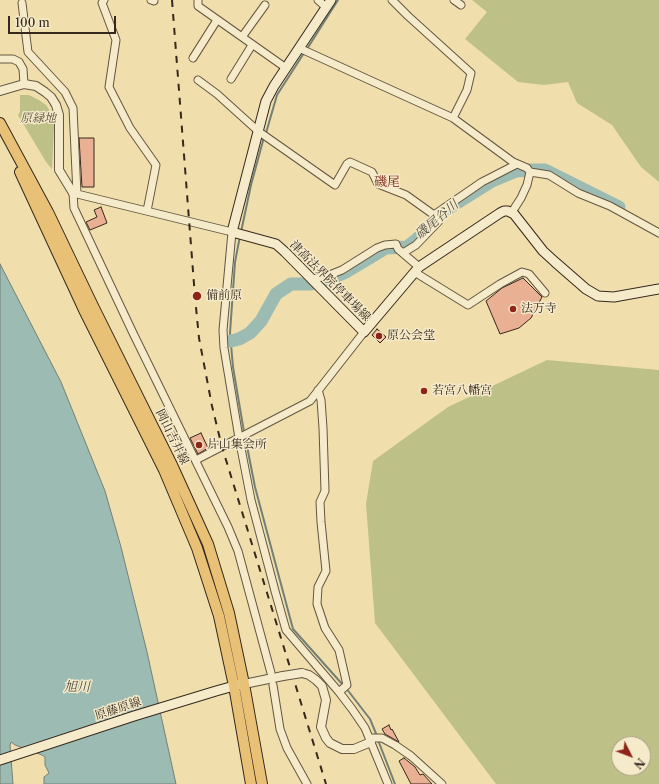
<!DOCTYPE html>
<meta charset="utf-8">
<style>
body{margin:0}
#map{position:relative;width:659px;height:784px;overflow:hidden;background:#f0dfad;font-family:"Libre Caslon Text",serif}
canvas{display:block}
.north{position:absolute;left:611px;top:736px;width:40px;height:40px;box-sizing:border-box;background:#f5eaca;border:1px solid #a99c84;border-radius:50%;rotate:132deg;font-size:11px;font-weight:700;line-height:16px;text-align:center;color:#36281c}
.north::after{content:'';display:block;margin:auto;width:14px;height:18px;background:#8f2418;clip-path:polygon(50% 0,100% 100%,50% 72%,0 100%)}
.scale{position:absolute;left:8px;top:16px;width:108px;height:18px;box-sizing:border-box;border:2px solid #36281c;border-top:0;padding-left:5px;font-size:12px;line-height:14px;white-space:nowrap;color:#36281c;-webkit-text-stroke:3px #f5eaca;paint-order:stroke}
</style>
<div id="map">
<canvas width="659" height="784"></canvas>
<div class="north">N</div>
<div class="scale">100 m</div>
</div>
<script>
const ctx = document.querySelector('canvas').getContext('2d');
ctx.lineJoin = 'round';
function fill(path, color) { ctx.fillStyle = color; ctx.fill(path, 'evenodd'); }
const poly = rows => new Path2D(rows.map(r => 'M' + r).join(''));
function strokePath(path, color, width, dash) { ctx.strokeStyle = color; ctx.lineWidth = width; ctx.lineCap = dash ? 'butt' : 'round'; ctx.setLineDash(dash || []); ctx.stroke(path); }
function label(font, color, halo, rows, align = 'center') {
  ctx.font = font + ' "Libre Caslon Text","Noto Serif JP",serif'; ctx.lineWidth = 3; ctx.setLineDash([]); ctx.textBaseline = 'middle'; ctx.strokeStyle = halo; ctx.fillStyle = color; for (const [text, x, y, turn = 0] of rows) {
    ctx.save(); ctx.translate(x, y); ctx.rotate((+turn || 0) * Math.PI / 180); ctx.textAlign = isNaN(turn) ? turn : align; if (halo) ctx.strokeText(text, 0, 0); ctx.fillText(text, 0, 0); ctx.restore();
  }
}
fill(poly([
 [472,0,659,0,659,182,641,167,612,125,577,103,568,82,544,85,518,82,465,39,487,12],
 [20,95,29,95,39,100,46,105,53,115,54,127,52,169,46,162,18,115,20,112],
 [547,360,659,370,659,784,496,784,375,623,366,504,373,461,448,407],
 [619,744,643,744,643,768,619,768]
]), '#bdc188');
const water = poly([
 [0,264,61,382,105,491,121,547,147,652,176,784,44,784,44,777,49,773,45,765,45,757,42,755,15,745,11,742,10,745,13,784,0,784,0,264]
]);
fill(water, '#9cbbb2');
strokePath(water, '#738076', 1);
strokePath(poly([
 [307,49,338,0],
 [266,133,277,95,304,53],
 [241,232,251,185,264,137],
 [240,236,235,262,230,333,233,367,244,432],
 [245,436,255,487,293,629,343,685],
 [346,688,370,719,377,736],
 [378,740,395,784]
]), '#738076', 2);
strokePath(poly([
 [231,341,239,339,250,333,261,321,276,294,291,284,311,284,332,278,346,272,386,248,407,247,417,239,444,211,492,181,516,171,532,170,545,170,619,207]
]), '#9cbbb2', 13);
const building = poly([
 [79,138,94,138,94,187,82,187,79,138],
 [101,207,107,223,90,230,86,222,97,217,94,210,101,207],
 [523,278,542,297,531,318,519,328,500,334,486,301,502,288,523,278],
 [377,329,386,337,380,343,372,335,377,329],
 [201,433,208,448,198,454,190,438,201,433],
 [389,725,391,730,392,729,399,742,385,734,382,729,389,725],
 [404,758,415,767,420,775,423,774,432,784,411,784,399,761,404,758]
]);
fill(building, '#eab093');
strokePath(building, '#36281c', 1);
const minor = poly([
 [104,0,102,3,116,40,109,87,130,128,156,165,147,211],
 [151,0,154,1],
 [198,0,198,6,286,68],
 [318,0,326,7],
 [392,0,408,16,471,73,467,90,453,118],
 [454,0,461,5],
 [22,3,28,52,65,92,73,108,77,194],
 [242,37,265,5],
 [299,48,453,118,513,162,527,168,530,172,527,185,521,198,512,212],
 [193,58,217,20],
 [0,59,13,59,19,62,23,69,24,84],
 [231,79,252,45],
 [198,80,217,94,258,131,335,185,347,164,350,162,372,172,378,184,406,195,434,215,439,221,416,245,403,253],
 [530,172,549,175,578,193,610,206,659,233],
 [434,215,482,182,517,164],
 [416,273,468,305,500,284,522,272,529,274,545,293],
 [312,279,327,276,342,270,377,248,385,245,396,244,398,249,419,267],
 [318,390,321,400,323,428,325,491,320,502,321,522,326,571,318,587,317,604,325,628,339,650,347,685,339,692],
 [196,460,310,401,364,332],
 [271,673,238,551,228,527,133,333,74,208,73,193,232,232,223,330,224,348,239,438,251,500,275,591,286,630,339,692,352,709,365,728,388,784],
 [273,685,280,729,287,748,307,784],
 [369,738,382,738,395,745,411,756,442,784]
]);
const tertiary = poly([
 [0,91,24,84,36,86,45,92,51,97,56,105,59,115,59,170,73,193],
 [302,673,309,675,316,680,322,686,326,700,321,727,326,738,330,743,342,749,354,749,371,742],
 [244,684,283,676]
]);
const secondary = poly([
 [331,0,274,86,266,101,232,232,276,244,285,252,364,332,419,267,500,213,504,211,508,211,514,214,543,251,555,262,586,289,598,296,614,297,659,289],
 [0,760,134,716,216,691,241,684]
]);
const primary = poly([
 [0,123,48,212,93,306,172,465,208,544,229,613,244,684,262,784],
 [20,172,84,310,164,470,197,548,219,616,234,686,251,784]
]);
strokePath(minor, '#645640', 9);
strokePath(tertiary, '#645640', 10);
strokePath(secondary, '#36281c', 11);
strokePath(primary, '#36281c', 12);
strokePath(minor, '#f5eaca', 7);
strokePath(tertiary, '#f5eaca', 8);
strokePath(secondary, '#f5eaca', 9);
strokePath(primary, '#e8c076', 10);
strokePath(poly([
 [172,0,195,297,199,338,212,406,222,447,326,784]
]), '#36281c', 2, [7, 7]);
const tertiaryBridge = poly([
 [283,676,302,673]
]);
strokePath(tertiaryBridge, '#645640', 10, []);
strokePath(tertiaryBridge, '#f5eaca', 8);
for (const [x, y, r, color] of [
 [197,296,5,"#8f2418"],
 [513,309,4,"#8f2418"],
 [379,336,4,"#8f2418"],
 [424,391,4,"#8f2418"],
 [199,445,4,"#8f2418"]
]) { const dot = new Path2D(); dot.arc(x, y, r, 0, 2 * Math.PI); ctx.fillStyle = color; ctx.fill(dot); strokePath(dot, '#f5eaca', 1.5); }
label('italic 12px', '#584e37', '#f5eaca', [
 ["原緑地",38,119]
]);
label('12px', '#36281c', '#f5eaca', [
 ["津高法界院停車場線",330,281,45],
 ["岡山吉井線",172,437,64],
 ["原藤原線",118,709,-18]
]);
label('12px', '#36281c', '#f5eaca', [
 ["備前原",206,296],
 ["法万寺",521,309],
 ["原公会堂",387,336],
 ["若宮八幡宮",432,391],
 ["片山集会所",207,445]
], 'left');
label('13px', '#7a1f14', '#f5eaca', [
 ["磯尾",387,182]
]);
label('italic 13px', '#504d42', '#f5eaca', [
 ["磯尾谷川",437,220,-40],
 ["旭川",77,687]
]);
</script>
